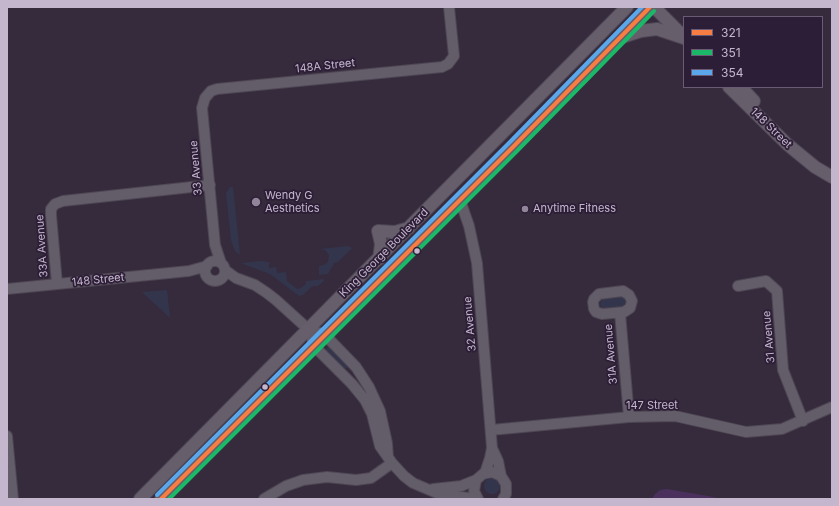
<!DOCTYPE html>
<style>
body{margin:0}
#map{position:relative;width:839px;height:506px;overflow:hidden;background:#352b3c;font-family:Inter,sans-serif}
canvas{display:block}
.frame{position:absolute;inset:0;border:8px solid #c4b6cc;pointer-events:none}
.legend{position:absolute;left:683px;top:16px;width:140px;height:72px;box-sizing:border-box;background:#2d1e37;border:1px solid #695b73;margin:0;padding:5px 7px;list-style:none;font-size:12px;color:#c4b6cc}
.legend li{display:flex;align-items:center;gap:8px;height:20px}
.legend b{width:20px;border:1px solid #695b73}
</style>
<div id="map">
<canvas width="839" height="506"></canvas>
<div class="frame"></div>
<ul class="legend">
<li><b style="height:5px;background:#f77d43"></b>321</li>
<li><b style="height:5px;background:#1ab867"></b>351</li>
<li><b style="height:5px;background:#5aa8eb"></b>354</li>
</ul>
</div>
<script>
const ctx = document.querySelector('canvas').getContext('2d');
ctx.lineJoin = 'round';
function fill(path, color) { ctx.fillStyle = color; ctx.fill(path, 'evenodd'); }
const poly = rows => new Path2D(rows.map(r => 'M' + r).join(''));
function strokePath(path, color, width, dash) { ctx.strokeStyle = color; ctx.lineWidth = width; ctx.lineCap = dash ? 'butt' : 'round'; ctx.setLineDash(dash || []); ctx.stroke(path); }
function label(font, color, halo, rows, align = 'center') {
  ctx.font = font + ' Inter,sans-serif'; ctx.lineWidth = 3.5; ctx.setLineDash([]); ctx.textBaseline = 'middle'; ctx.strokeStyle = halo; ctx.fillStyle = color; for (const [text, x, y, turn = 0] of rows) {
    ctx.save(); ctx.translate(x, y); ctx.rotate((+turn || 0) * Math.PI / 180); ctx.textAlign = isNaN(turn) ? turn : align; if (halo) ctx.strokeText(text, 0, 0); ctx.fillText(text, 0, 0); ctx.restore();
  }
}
fill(poly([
 [230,187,233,187,240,255,235,251,231,240,226,193],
 [348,246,352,248,338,262,334,263,333,266,331,268,328,274,319,275,319,266,324,265,328,262,329,255,325,250,320,249],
 [259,261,269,262,269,268,276,267,277,273,286,272,287,281,297,289,301,288,306,284,306,281,324,279,324,281,318,286,314,286,310,288,303,295,299,296,270,274,243,264,242,263],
 [167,290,170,318,142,292],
 [621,297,624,298,626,301,623,307,604,309,601,307,600,304,601,301,604,298],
 [329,346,349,366,347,368,343,369,327,354,325,350],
 '484 486a8 8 0 1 1 16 0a8 8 0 1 1-16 0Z'
]), '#33354d');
fill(poly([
 [667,489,708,496,722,499,652,499,655,494,660,490]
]), '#4b305e');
const minor = poly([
 [460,200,469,226,477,263,492,448,490,458,485,473],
 '205 271a10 10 0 1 1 20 0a10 10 0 1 1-20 0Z',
 [221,263,215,245,202,108,205,98,211,91,217,89,442,67,448,64,454,56,449,7],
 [225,270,236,278,255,285,267,293,276,300,308,329,325,335,356,367,369,387,380,411,387,443,388,457],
 [57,284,51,215,51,209,55,204,63,201,210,185],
 [738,286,766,281,777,291,783,370,803,421],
 [7,289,189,271,207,266],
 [623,291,629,295,632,301,630,308,624,312,602,314,596,312,594,309,593,302,594,299,599,294,623,291],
 [620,313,629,417],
 [308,329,315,346,320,352,352,384,365,400,372,414,380,446,392,463,404,476,413,483,439,494,477,499],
 [491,430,629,417,675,416,746,432,782,429,832,407],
 [7,436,13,499],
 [492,448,498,461,501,476],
 [433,489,461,486,476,480],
 [264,499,286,486,303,480,327,477,356,480,371,478,392,463],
 [478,499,474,491,476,480,483,474,492,472,501,476,506,484,506,494,503,499]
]);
const major = poly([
 [654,7,683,36],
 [622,37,641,31,657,29,684,38],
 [729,87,787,144,815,167,832,177],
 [741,87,754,101],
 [379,259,381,244,378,231,395,232,409,228],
 [140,499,627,7],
 [161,499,513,147,650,7]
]);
strokePath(minor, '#4e4652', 12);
strokePath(major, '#4f4655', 14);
strokePath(minor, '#635c69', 10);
strokePath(major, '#665e6b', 12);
strokePath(poly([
 [161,499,513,147,650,7]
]), '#f77d43', 4);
strokePath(poly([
 [169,499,517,151,654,11]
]), '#1ab867', 4);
strokePath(poly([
 [157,495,509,143,642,7]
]), '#5aa8eb', 4);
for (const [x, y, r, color] of [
 [256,202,5,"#92859a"],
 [525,209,4,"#92859a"],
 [417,251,3.5,"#c4b6cc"],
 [265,387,3.5,"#c4b6cc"]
]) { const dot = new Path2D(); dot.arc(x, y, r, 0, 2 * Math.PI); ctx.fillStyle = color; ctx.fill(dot); strokePath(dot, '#2d1e37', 1.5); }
label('11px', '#c4b6cc', '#2d1e37', [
 ["148A Street",325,66,-6],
 ["148 Street",771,128,44],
 ["33 Avenue",196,168,-95],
 ["33A Avenue",42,246,-94],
 ["King George Boulevard",384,253,-45],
 ["148 Street",98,280,-6],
 ["32 Avenue",470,324,-95],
 ["31 Avenue",769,337,-95],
 ["31A Avenue",611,354,-95],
 ["147 Street",652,406]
]);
label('11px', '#c4b6cc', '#2d1e37', [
 ["Wendy G",265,196],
 ["Aesthetics",265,209],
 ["Anytime Fitness",533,209]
], 'left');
</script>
